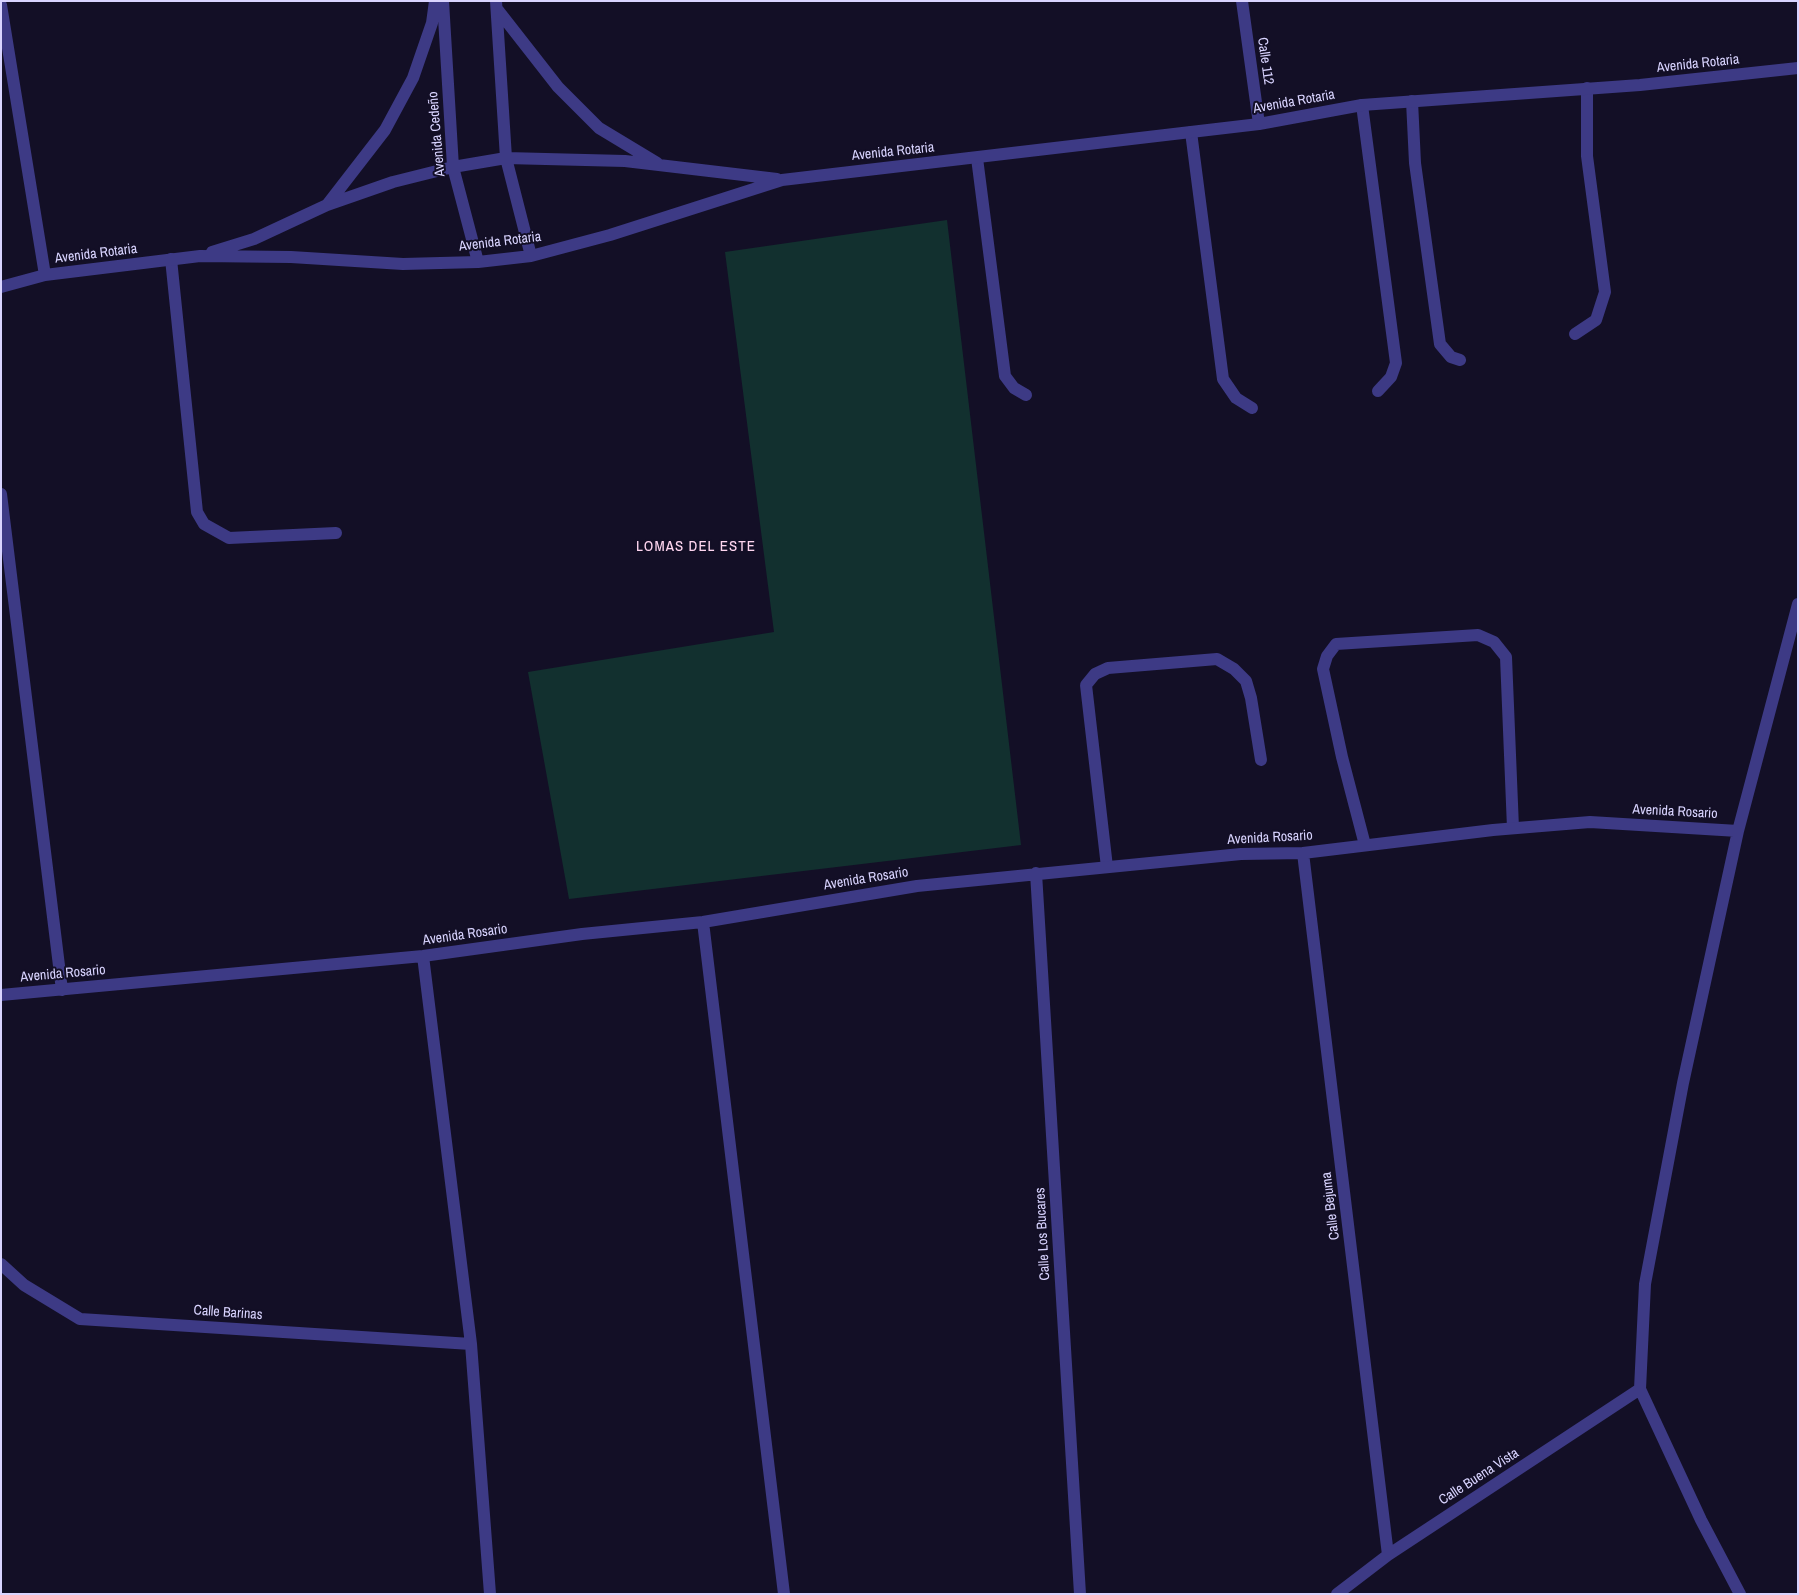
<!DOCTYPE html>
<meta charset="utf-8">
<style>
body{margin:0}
#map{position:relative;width:1799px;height:1595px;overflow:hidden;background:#130f26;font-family:"Archivo Narrow",sans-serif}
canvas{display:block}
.frame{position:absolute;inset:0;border:2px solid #d9d4ff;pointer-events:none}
</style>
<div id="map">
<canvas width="1799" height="1595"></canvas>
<div class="frame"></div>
</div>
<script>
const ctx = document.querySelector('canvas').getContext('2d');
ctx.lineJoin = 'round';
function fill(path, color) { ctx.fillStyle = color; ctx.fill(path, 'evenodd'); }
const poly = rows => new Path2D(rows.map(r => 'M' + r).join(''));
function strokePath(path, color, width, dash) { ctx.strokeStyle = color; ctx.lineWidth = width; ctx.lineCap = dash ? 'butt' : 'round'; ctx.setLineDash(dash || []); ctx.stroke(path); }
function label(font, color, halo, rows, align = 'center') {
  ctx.font = font + ' "Archivo Narrow",sans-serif'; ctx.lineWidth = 4; ctx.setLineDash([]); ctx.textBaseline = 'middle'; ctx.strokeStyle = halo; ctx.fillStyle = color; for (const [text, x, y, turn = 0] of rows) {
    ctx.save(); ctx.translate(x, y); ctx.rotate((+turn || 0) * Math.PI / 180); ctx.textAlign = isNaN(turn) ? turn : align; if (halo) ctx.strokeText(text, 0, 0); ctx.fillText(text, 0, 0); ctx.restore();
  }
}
fill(poly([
 [947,220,1021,845,569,899,528,672,774,632,725,252]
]), '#12302f');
strokePath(poly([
 [1412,101,1415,163,1440,344,1451,357,1460,360],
 [1362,105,1396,363,1391,377,1378,391],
 [1191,132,1223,379,1236,398,1252,408],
 [977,158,1005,376,1014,388,1026,395],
 [171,259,197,512,204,524,229,538,336,533],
 [1575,334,1596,320,1605,292,1587,156,1587,88],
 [1365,845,1342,757,1323,669,1327,656,1336,644,1478,635,1494,642,1506,657,1513,828],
 [1107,867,1086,685,1095,674,1108,668,1217,659,1234,669,1246,681,1251,698,1261,760]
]), '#3d3a85', 12);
strokePath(poly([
 [443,1,453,167,478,262],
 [496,1,506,158,531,256],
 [1242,1,1259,124],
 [1,5,45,275],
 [497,9,558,87,599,128,657,163],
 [327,205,385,130,413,78,432,23,435,1],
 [212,252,254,239,327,205,393,182,453,167,506,158,625,161,777,179],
 [1,287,45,275,200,256,291,257,403,264,478,262,531,256,610,235,782,180,1259,124,1362,105,1640,85,1798,68],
 [1,494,62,990],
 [1303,853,1388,1555],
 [1036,873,1080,1594],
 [703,922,784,1594],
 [423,956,471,1344,490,1594],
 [1,995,423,956,582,934,703,922,917,886,1241,854,1303,853,1493,830,1590,822,1738,831],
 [1,1264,24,1285,80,1319,471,1344],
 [1337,1594,1388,1555,1640,1389],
 [1740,1594,1701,1520,1640,1389,1645,1284,1683,1083,1738,831,1798,604]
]), '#3d3a85', 12);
label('14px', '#d9d4ff', '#130f26', [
 ["Calle 112",1265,61,82],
 ["Avenida Rotaria",1698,64,-6],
 ["Avenida Rotaria",1294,102,-10],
 ["Avenida Cedeño",437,134,-95],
 ["Avenida Rotaria",893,152,-6],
 ["Avenida Rotaria",500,242,-7],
 ["Avenida Rotaria",96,254,-7],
 ["Avenida Rosario",1675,812,3],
 ["Avenida Rosario",1270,838,-3],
 ["Avenida Rosario",866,879,-9],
 ["Avenida Rosario",465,935,-8],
 ["Avenida Rosario",63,974,-5],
 ["Calle Bejuma",1331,1206,-97],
 ["Calle Los Bucares",1043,1234,-93],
 ["Calle Barinas",228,1313,4],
 ["Calle Buena Vista",1479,1477,-33]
]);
ctx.letterSpacing = '1px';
label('15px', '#ffd6f0', '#130f26', [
 ["LOMAS DEL ESTE",696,547]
]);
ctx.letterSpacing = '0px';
</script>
